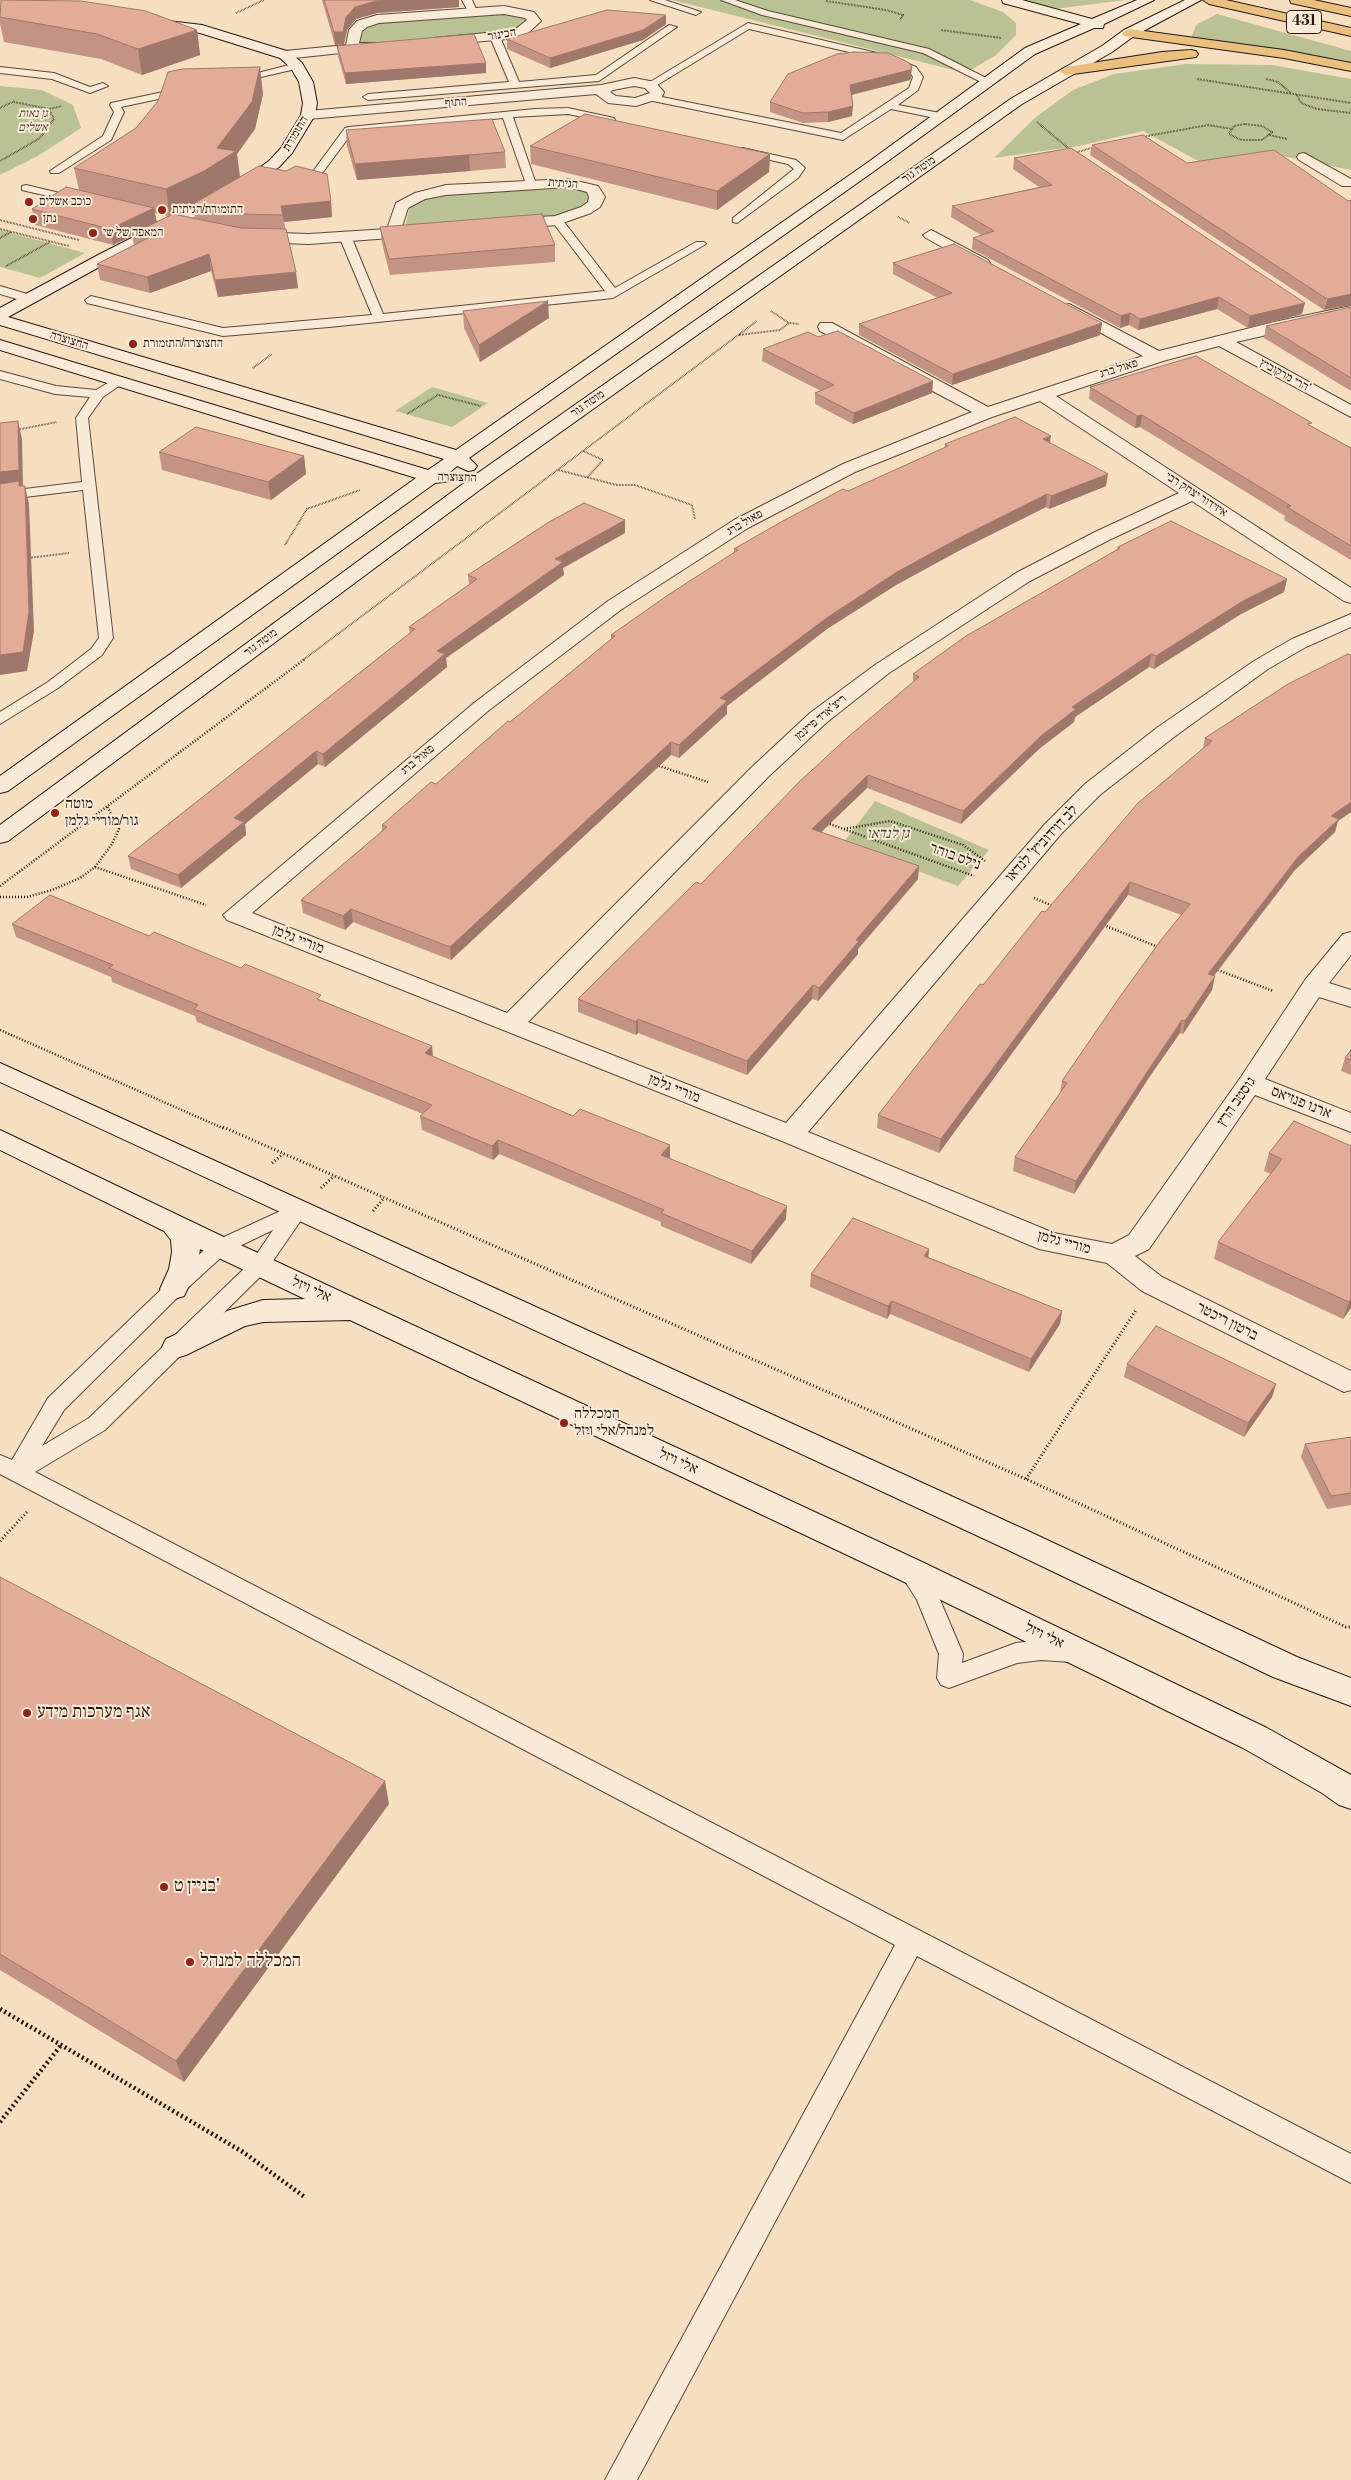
<!DOCTYPE html>
<meta charset="utf-8">
<style>
body{margin:0}
canvas{display:block;background:#f5dfc0}
</style>
<canvas width="1351" height="2480"></canvas>
<script>
const ctx = document.querySelector('canvas').getContext('2d');
ctx.lineJoin = 'round';
function fill(path, color) { ctx.fillStyle = color; ctx.fill(path, 'evenodd'); }
const poly = rows => new Path2D(rows.map(r => 'M' + r).join(''));
function strokePath(path, color, width, dash) { ctx.strokeStyle = color; ctx.lineWidth = width; ctx.lineCap = dash ? 'butt' : 'round'; ctx.setLineDash(dash || []); ctx.stroke(path); }
function label(font, color, halo, rows, align = 'center') {
  ctx.font = font + ' "Libre Bodoni","Frank Ruhl Libre",serif'; ctx.lineWidth = 4; ctx.setLineDash([]); ctx.textBaseline = 'middle'; ctx.strokeStyle = halo; ctx.fillStyle = color; for (const [text, x, y, turn = 0] of rows) {
    ctx.save(); ctx.translate(x, y); ctx.rotate((+turn || 0) * Math.PI / 180); ctx.textAlign = isNaN(turn) ? turn : align; if (halo) ctx.strokeText(text, 0, 0); ctx.fillText(text, 0, 0); ctx.restore();
  }
}
fill(poly([
 [672,0,970,0,1003,12,1016,23,1016,35,996,55,966,73],
 [1023,0,1125,0,1054,9],
 [503,12,525,16,529,21,518,30,358,45,361,31,366,25,379,21],
 [1217,14,1351,51,1351,63,1220,41,1190,41,1196,25],
 [1186,64,1272,65,1351,79,1351,170,1263,152,1202,163,1143,131,1079,146,994,158,1036,117,1073,90,1114,74],
 [0,86,42,90,73,105,81,128,36,157,0,175],
 [566,186,585,191,590,197,588,203,554,218,405,228,410,206,427,198,447,193],
 [0,230,85,253,40,278,0,267],
 [432,387,488,403,452,427,395,411],
 [875,801,989,850,958,886,843,843]
]), '#bac293');
const lane = poly([
 [462,0,472,0,477,11,475,13,469,13,462,0],
 [650,0,665,0,701,12,696,15,650,0],
 [721,0,735,0,768,11,929,49,992,81,983,83,923,53,762,15,721,0],
 [748,23,890,56,916,67,923,77,918,90,898,105,940,113,945,116,940,119,891,109,843,140,648,100,648,96,652,95,841,133,909,88,913,77,909,71,884,60,749,29,654,87,645,85,748,23],
 [669,25,677,27,599,81,368,100,363,97,368,94,509,82,490,37,495,34,500,37,519,82,596,75,669,25],
 [297,63,300,64,300,68,235,83,230,80,297,63],
 [0,67,54,73,90,87,103,83,108,86,90,93,52,79,0,73,0,67],
 [187,87,192,90,191,92,121,107,124,112,111,140,59,173,51,173,50,171,103,136,114,112,110,105,111,103,187,87],
 [568,108,614,118,615,120,610,123,568,114,513,117,536,184,531,187,526,184,503,118,352,133,323,172,319,173,314,170,345,128,349,127,535,109,568,108],
 [743,148,796,160,805,168,798,178,737,223,733,222,733,218,794,169,788,164,739,153,739,149,743,148],
 [26,185,85,199,87,201,81,204,22,190,22,186,26,185],
 [557,217,561,218,615,288,696,242,704,242,706,244,613,298,329,327,223,336,87,303,85,300,91,296,223,328,372,315,339,236,345,233,351,236,383,314,605,291,551,220,557,217],
 [0,286,34,296,36,299,30,303,0,294,0,286],
 [0,371,56,386,96,390,116,378,124,378,126,381,103,397,88,418,113,638,102,655,58,688,0,724,0,712,48,682,91,649,99,638,83,490,0,500,0,492,82,482,76,418,90,397,55,394,0,379,0,371],
 [298,1203,305,1205,308,1210,266,1271,105,1430,35,1472,1351,2154,1351,2183,917,1956,637,2480,605,2480,895,1945,0,1474,0,1455,12,1460,48,1398,167,1284,213,1242,298,1203],
 [273,1230,252,1261,89,1418,42,1446,64,1410,181,1294,227,1252,273,1230],
 [909,1561,917,1563,935,1588,963,1654,962,1663,1016,1643,1041,1640,1071,1642,1079,1645,1083,1652,1079,1659,1071,1662,1041,1660,1017,1663,949,1688,941,1685,937,1678,939,1654,917,1600,898,1570,901,1563,909,1561]
]);
const street = poly([
 [504,6,534,12,541,21,527,34,507,39,439,45,432,41,434,38,507,31,517,28,527,20,525,18,504,14,379,23,367,27,362,31,359,43,378,43,380,46,378,49,285,59,278,55,285,51,346,45,349,30,357,21,377,15,504,6],
 [634,78,655,82,664,92,663,95,661,98,636,106,608,103,596,94,308,119,301,115,308,111,601,85,634,78],
 [634,86,645,88,650,93,635,98,616,96,610,92,613,90,634,86],
 [1304,153,1351,179,1351,186,1342,186,1299,160,1297,157,1299,154,1304,153],
 [568,179,598,186,605,197,600,207,591,213,557,225,508,229,500,224,508,219,555,216,581,207,588,202,589,197,587,192,568,187,446,195,425,199,408,208,402,227,423,228,426,231,418,236,309,244,252,242,244,237,252,232,309,234,387,229,396,203,415,193,446,185,568,179],
 [931,230,988,260,990,263,988,266,976,266,926,238,923,235,931,230],
 [1069,304,1159,351,1274,322,1351,306,1351,316,1236,342,1351,405,1351,417,1219,346,1163,361,1056,396,1351,588,1351,603,1344,601,1192,501,1109,540,1030,581,889,673,826,723,768,777,528,1022,786,1123,1045,824,1085,784,1158,727,1254,661,1292,639,1351,614,1351,627,1306,647,1268,669,1174,737,1101,794,1061,834,808,1132,1054,1233,1112,1244,1129,1235,1241,1077,1305,980,1343,934,1351,932,1351,955,1329,983,1351,990,1351,1007,1319,997,1265,1079,1351,1113,1351,1132,1255,1095,1149,1249,1135,1256,1162,1277,1351,1371,1351,1390,1344,1392,1142,1291,1107,1263,1039,1249,782,1141,227,920,223,915,474,703,608,601,734,520,843,464,972,412,820,331,818,327,820,323,832,323,988,407,1143,356,1063,312,1061,309,1063,306,1069,304],
 [1040,401,1179,493,1095,532,1016,573,875,665,810,713,752,767,507,1013,252,913,488,711,622,609,748,528,855,472,992,417,1040,401]
]);
const secondary = poly([
 [1002,0,1022,0,1092,19,1137,0,1154,0,1104,24,1103,28,1094,28,1035,54,877,169,469,458,477,466,474,470,468,471,457,466,449,473,453,477,451,481,435,483,8,791,0,793,0,776,416,478,0,350,0,340,428,470,444,459,0,325,0,308,100,254,234,186,269,161,281,148,301,115,303,103,299,82,291,68,280,58,200,33,151,25,149,22,151,19,202,25,290,52,302,63,313,82,317,103,315,115,292,153,279,167,244,192,112,260,8,317,456,450,867,163,1025,48,1081,24,1003,3,1002,0],
 [1185,0,1201,0,1134,36,1112,52,1022,104,489,483,8,841,0,843,0,825,475,475,1012,98,1102,46,1124,30,1185,0],
 [0,1063,1028,1531,1297,1657,1351,1678,1351,1706,1273,1677,1006,1549,0,1082,0,1063],
 [0,1130,230,1240,920,1561,1267,1728,1351,1775,1351,1809,1339,1805,1322,1793,1243,1748,898,1579,350,1320,263,1322,245,1326,186,1355,176,1358,166,1355,162,1347,166,1339,227,1311,263,1300,305,1299,200,1249,197,1269,184,1296,174,1299,164,1296,160,1289,169,1269,172,1252,171,1240,164,1231,0,1150,0,1130]
]);
const highway = poly([
 [1203,0,1226,0,1351,28,1351,36,1209,4,1203,0],
 [1290,0,1314,0,1351,8,1351,16,1291,3,1290,0],
 [1129,29,1284,50,1351,63,1351,71,1284,58,1124,36,1122,33,1129,29],
 [1191,50,1196,51,1198,54,1196,57,1066,75,1059,71,1066,67,1162,52,1191,50]
]);
strokePath(lane, '#5a493c', 2);
strokePath(street, '#5a493c', 2);
strokePath(secondary, '#271710', 2);
strokePath(highway, '#271710', 2);
strokePath(poly([
 [826,1,886,10,903,15,900,20],
 [236,13,264,0],
 [941,30,1001,38],
 [1197,79,1351,103],
 [1266,79,1278,82,1291,93],
 [1297,95,1301,103,1317,109,1351,113],
 [0,108,15,101],
 [49,109,62,106],
 [1037,122,1074,153,1095,147],
 [1245,124,1262,126,1272,132,1262,140,1241,140,1229,134,1234,126,1245,124],
 [1269,135,1287,139],
 [1142,137,1208,125,1232,129],
 [0,161,40,138,54,119,49,109,14,102],
 [898,217,910,223],
 [0,220,79,240],
 [0,229,69,246],
 [0,238,11,232],
 [6,266,50,242],
 [771,311,789,323],
 [739,335,780,330,789,323,799,324],
 [253,368,272,354],
 [407,414,438,395,481,406],
 [16,430,57,422],
 [583,451,603,460,587,478],
 [558,470,617,485,635,485,692,505,695,519],
 [285,545,307,509,360,490],
 [28,558,69,553],
 [303,660,757,321]
]), '#271710', 2, [0.5, 1]);
strokePath(poly([
 [656,765,708,782],
 [827,823,974,876],
 [844,829,890,821,963,845,985,861],
 [95,867,206,905],
 [0,886,305,659],
 [0,897,27,897,52,890,80,878,95,867,112,844,119,829,107,806],
 [1034,898,1053,906],
 [1101,924,1158,947],
 [1215,969,1273,991],
 [0,1030,225,1129]
]), '#271710', 2.5, [1, 2]);
strokePath(poly([
 [223,1127,1026,1479,1346,1627,1351,1627],
 [272,1163,283,1154],
 [321,1188,334,1176],
 [373,1211,384,1198],
 [1026,1479,1136,1310],
 [0,1541,27,1512]
]), '#271710', 3, [1, 2.5]);
strokePath(poly([
 [0,2009,243,2152,306,2198],
 [0,2122,62,2044]
]), '#271710', 4.5, [2, 3]);
fill(lane, '#f8ead6');
fill(street, '#f8ead6');
fill(secondary, '#f8ead6');
fill(highway, '#eac080');
fill(poly([
 [322,0,459,0,459,7,377,13,356,19,347,30,344,44,335,45],
 [666,15,666,24,643,40,550,68,507,49,507,39],
 [0,17,197,30,200,55,142,75,101,59,4,42,0,23],
 [337,46,486,73,346,84,338,56],
 [911,77,910,80,852,95,852,116,828,122,803,123,770,112,770,102],
 [263,94,255,129,237,154,240,177,331,201,332,217,284,222,298,288,218,297,211,271,150,293,100,280,97,264,134,245,132,236,113,245,35,225,32,209,79,190,74,168],
 [193,206,195,218,176,214],
 [155,213,168,216,157,222],
 [346,130,505,152,506,168,357,180,347,146],
 [1092,145,1187,163,1348,201,1324,310,1090,155],
 [530,146,770,154,769,172,717,210,531,164],
 [1014,158,1302,314,1248,328,1217,309,1138,330,1129,325,1120,328,972,249,973,238,981,235,951,217,952,206,1039,187,1013,169],
 [380,227,555,245,555,262,390,275,382,243],
 [893,263,1102,323,1100,335,952,385,859,335,859,324,938,298,893,274],
 [1351,307,1351,391,1264,338,1266,326],
 [463,311,549,318,480,362,464,328],
 [818,337,933,381,932,393,853,424,815,404,815,393,821,391,762,361,763,349],
 [1090,387,1311,426,1351,448,1351,560,1284,520,1285,516,1220,476,1140,427,1135,428,1089,399],
 [1050,442,1106,486,1049,509,1046,507,962,549,896,585,827,629,727,706,727,714,679,758,671,755,451,960,353,922,345,930,303,913,301,900,382,831,382,825,436,784,611,639,611,635,734,553,734,549,848,491,945,448,945,444],
 [159,452,304,456,306,474,271,500,162,470],
 [625,520,625,533,563,568,564,575,446,658,447,667,325,767,318,764,245,824,246,835,181,888,131,869,128,856,410,633,409,627,469,585,468,575],
 [1118,547,1287,579,1284,592,1241,614,1154,669,1149,667,1075,717,1074,722,1039,749,961,824,867,788,821,832,919,866,918,879,858,949,858,954,818,1001,812,999,747,1075,638,1033,636,1035,578,1012,578,999,701,884,913,682,913,674,1117,550],
 [1351,655,1351,812,1338,821,1335,832,1295,870,1214,976,1212,990,1183,1034,1180,1033,1150,1076,1074,1194,1013,1171,1015,1157,1060,1093,1062,1081,1181,915,1128,895,939,1153,877,1128,878,1115,983,985,1045,912,1203,749,1205,738],
 [12,924,149,936,321,1000,432,1046,433,1057,573,1116,670,1145,670,1158,786,1219,751,1264,661,1226,661,1222,499,1154,493,1160,422,1130,420,1116,423,1114,197,1022,195,1016,112,982,111,977,16,937],
 [1351,1050,1351,1075,1341,1071,1345,1058],
 [1351,1146,1351,1308,1343,1319,1214,1259,1218,1242,1271,1174,1264,1171,1269,1153],
 [929,1249,928,1257,1062,1311,1060,1324,1029,1372,890,1314,887,1319,810,1287,811,1274],
 [1127,1364,1276,1384,1272,1397,1244,1437,1124,1377],
 [1351,1437,1351,1505,1327,1509,1301,1457,1305,1444],
 [0,1577,389,1804,184,2082,0,1970]
]), '#c39484');
fill(poly([
 [385,0,459,0,459,7,377,13,356,19,347,30,344,44,335,45,334,32,355,7,376,1],
 [666,15,666,24,643,40,550,68,550,58],
 [197,30,200,55,142,75,138,49],
 [486,63,486,73,346,84,345,73],
 [260,67,263,94,255,129,237,154,240,179,193,204,193,206,170,217,166,189,217,148],
 [912,67,911,77,910,80,850,95,850,85],
 [853,106,852,116,828,122,828,112],
 [770,154,769,172,717,210,717,191],
 [469,155,470,171,357,180,355,164],
 [331,201,332,217,284,222,281,206],
 [154,208,157,224,132,234,132,236,113,245,110,229],
 [209,254,211,271,150,293,147,277],
 [296,272,298,288,218,297,215,280],
 [1351,294,1351,305,1324,310,1327,299],
 [1219,297,1217,309,1138,330,1140,319],
 [548,301,549,318,480,362,479,345],
 [1305,303,1302,314,1248,328,1250,316],
 [1130,313,1129,325,1120,328,1121,316],
 [1102,323,1100,335,952,385,953,374],
 [933,381,932,393,853,424,854,413],
 [1142,415,1140,427,1135,428,1137,416],
 [18,421,22,439,23,487,0,490,0,472],
 [1051,436,1049,448,1043,439],
 [304,456,306,474,271,500,268,482],
 [1108,474,1106,486,1049,509,1051,496],
 [25,486,29,504,34,631,27,671,0,675,0,655],
 [1047,494,1046,507,962,549,896,585,827,629,727,706,727,714,679,758,679,745,720,698,828,617,897,572,963,536],
 [625,520,625,533,563,568,564,575,446,658,447,667,325,767,323,754,437,651,555,559],
 [1287,579,1284,592,1241,614,1154,669,1156,656,1243,601],
 [1151,654,1149,667,1075,717,1074,722,1039,749,961,824,963,811,1072,707],
 [671,742,671,755,451,960,450,947],
 [316,751,318,764,245,824,246,835,181,888,178,875,234,818],
 [868,775,867,788,811,842,812,829],
 [1351,802,1351,812,1338,821,1335,832,1295,870,1205,987,1208,974,1298,857,1331,816],
 [919,866,918,879,858,949,858,954,818,1001,819,988,856,940],
 [1130,882,1128,895,939,1153,941,1139],
 [351,909,353,922,345,930,343,916],
 [1215,976,1212,990,1183,1034,1185,1021],
 [813,985,812,999,747,1075,747,1061],
 [638,1019,638,1033,636,1035,636,1022],
 [1182,1020,1180,1033,1150,1076,1074,1194,1076,1181,1153,1063],
 [432,1046,433,1059,425,1053],
 [498,1140,499,1154,493,1160,492,1146],
 [670,1145,670,1158,661,1155],
 [787,1206,786,1219,751,1264,752,1251],
 [929,1249,928,1262,924,1256],
 [1351,1299,1351,1308,1343,1319,1349,1302],
 [892,1301,890,1314,887,1319,888,1306],
 [1062,1311,1060,1324,1029,1372,1031,1359],
 [1276,1384,1272,1397,1244,1437,1248,1423],
 [385,1781,389,1804,184,2082,176,2061]
]), '#9f786b');
const building = poly([
 [1,0,81,1,146,11,197,30,138,49,97,34,0,17,1,0],
 [324,0,385,0,376,1,355,7,346,17,343,32,334,32,324,0],
 [607,10,666,15,643,30,550,58,507,39,607,10],
 [474,34,486,63,345,73,337,46,474,34],
 [854,52,888,53,908,62,912,67,910,70,850,85,853,106,828,112,803,113,770,102,788,74,837,54,854,52],
 [260,67,252,102,217,148,236,151,204,171,166,189,74,168,136,128,158,101,168,72,182,69,260,67],
 [585,114,770,154,717,191,530,146,585,114],
 [492,119,505,152,355,164,346,130,492,119],
 [1143,135,1187,163,1274,150,1348,201,1351,200,1351,294,1327,299,1092,145,1143,135],
 [1071,148,1305,303,1250,316,1219,297,1140,319,1130,313,1121,316,973,238,994,231,952,206,1052,185,1014,158,1071,148],
 [259,166,286,171,296,166,327,174,331,201,281,206,283,215,242,214,193,204,259,166],
 [66,187,154,208,110,229,32,209,66,187],
 [173,214,241,228,286,229,296,272,215,280,209,254,147,277,97,264,148,238,132,234,173,214],
 [542,214,555,245,389,259,380,227,542,214],
 [954,244,1102,323,953,374,859,324,952,293,893,263,954,244],
 [548,301,479,345,463,311,548,301],
 [1351,307,1351,378,1266,326,1351,307],
 [838,331,933,381,854,413,815,393,834,385,763,349,808,332,818,337,838,331],
 [1196,356,1312,423,1307,424,1351,448,1351,546,1287,507,1291,506,1222,464,1142,415,1137,416,1090,387,1196,356],
 [1015,417,1051,436,1043,439,1108,474,1051,496,1047,494,963,536,897,572,828,617,720,698,727,701,679,745,671,742,450,947,351,909,343,916,301,900,387,827,382,825,431,782,436,784,508,721,510,722,615,636,611,635,668,595,738,550,734,549,781,522,843,489,848,491,948,446,945,444,1015,417],
 [18,421,19,470,0,472,0,423,18,421],
 [196,427,304,456,268,482,159,452,196,427],
 [19,481,19,486,25,486,29,612,23,652,0,655,0,484,19,481],
 [584,503,625,520,555,559,563,562,437,651,445,654,323,754,316,751,234,818,244,822,178,875,128,856,415,629,409,627,477,579,468,575,549,522,584,503],
 [1171,521,1287,579,1243,601,1156,656,1151,654,1072,707,1076,709,1041,736,963,811,868,775,812,829,919,866,856,940,859,941,819,988,813,985,747,1061,638,1019,636,1022,578,999,696,882,701,884,799,782,848,737,919,677,913,674,966,636,1120,548,1118,547,1171,521],
 [1348,654,1351,655,1351,802,1331,816,1339,819,1298,857,1208,974,1215,976,1185,1021,1182,1020,1153,1063,1076,1181,1015,1157,1067,1083,1062,1081,1119,998,1161,940,1190,904,1130,882,941,1139,878,1115,969,998,980,984,983,985,1042,911,1045,912,1138,803,1212,741,1205,738,1288,684,1348,654],
 [50,895,149,936,154,932,241,968,245,964,321,995,317,999,432,1046,425,1053,573,1116,580,1109,670,1145,661,1155,787,1206,752,1251,661,1213,664,1210,498,1140,492,1146,420,1116,432,1105,194,1009,198,1005,109,968,113,965,12,924,50,895],
 [1351,1050,1351,1060,1345,1058,1351,1050],
 [1294,1121,1351,1146,1351,1299,1349,1302,1218,1242,1282,1159,1269,1153,1294,1121],
 [853,1218,929,1249,924,1256,1062,1311,1031,1359,892,1301,888,1306,811,1274,853,1218],
 [1156,1326,1276,1384,1248,1423,1127,1364,1156,1326],
 [1351,1437,1351,1493,1331,1496,1305,1444,1351,1437],
 [0,1577,385,1781,176,2061,0,1954,0,1577]
]);
fill(building, '#e3ac99');
strokePath(building, '#9f786b', 1);
for (const [x, y, r, color] of [
 [29,202,5,"#8f2418"],
 [162,210,5,"#8f2418"],
 [33,219,5,"#8f2418"],
 [93,233,5,"#8f2418"],
 [133,344,5,"#8f2418"],
 [55,813,5,"#8f2418"],
 [564,1423,5,"#8f2418"],
 [27,1713,5,"#8f2418"],
 [164,1887,5,"#8f2418"],
 [190,1962,5,"#8f2418"]
]) { const dot = new Path2D(); dot.arc(x, y, r, 0, 2 * Math.PI); ctx.fillStyle = color; ctx.fill(dot); strokePath(dot, '#f8ead6', 2); }
label('12px', '#271710', '#f8ead6', [
 ["הכינור",502,35,-10],
 ["התוף",456,103,-5],
 ["התזמורת",296,134,-59],
 ["מוטה גור",919,170,-35],
 ["הגיתית",563,184,4],
 ["החצוצרה",69,341,17],
 ["פאול ברג",1119,369,-17],
 ["הרי מרקוביץ'",1285,376,29],
 ["מוטה גור",588,404,-35],
 ["החצוצרה",457,478,2],
 ["איזידור יצחק רבי",1196,495,33],
 ["פאול ברג",745,523,-30],
 ["מוטה גור",261,643,-37],
 ["ריצ'ארד פיינמן",821,718,-40],
 ["פאול ברג",418,760,-40]
]);
label('italic 12px', '#534a37', '#f8ead6', [
 ["גן נאות",33,114],
 ["אשלים",33,128]
]);
label('12px', '#271710', '#f8ead6', [
 ["כוכב אשלים",39,202],
 ["התזמורת/הגיתית",172,210],
 ["נתן",43,219],
 ["המאפה של שי",103,233],
 ["החצוצרה/התזמורת",143,344]
], 'left');
for (const [x, y, w] of [
 [1304,22,35]
]) { const box = new Path2D(); box.roundRect(x - w / 2, y - 11.5, w, 23, 4); ctx.fillStyle = '#f8ead6'; ctx.fill(box); strokePath(box, '#271710', 1); }
label('bold 14px', '#271710', null, [
 ["431",1304,22]
]);
label('15px', '#271710', '#f8ead6', [
 ["מוטה",65,804],
 ["גור/מוריי גלמן",65,821],
 ["המכללה",574,1414],
 ["למנהל/אלי ויזל",574,1431]
], 'left');
label('italic 15px', '#534a37', '#f8ead6', [
 ["גן לנדאו",888,834]
]);
label('15px', '#271710', '#f8ead6', [
 ["לב דוידוביץ' לנדאו",1042,844,-47],
 ["נילס בוהר",955,857,20],
 ["מוריי גלמן",298,940,22],
 ["מוריי גלמן",674,1089,22],
 ["גוסטב הרץ",1237,1102,-55],
 ["ארנו פנזיאס",1301,1103,22],
 ["מוריי גלמן",1064,1243,15],
 ["אלי ויזל",311,1290,25],
 ["ברטון ריכטר",1227,1322,27],
 ["אלי ויזל",678,1462,25],
 ["אלי ויזל",1044,1636,26]
]);
label('18px', '#271710', '#f8ead6', [
 ["אגף מערכות מידע",37,1713],
 ["בניין ט'",174,1887],
 ["המכללה למנהל",200,1962]
], 'left');
</script>
